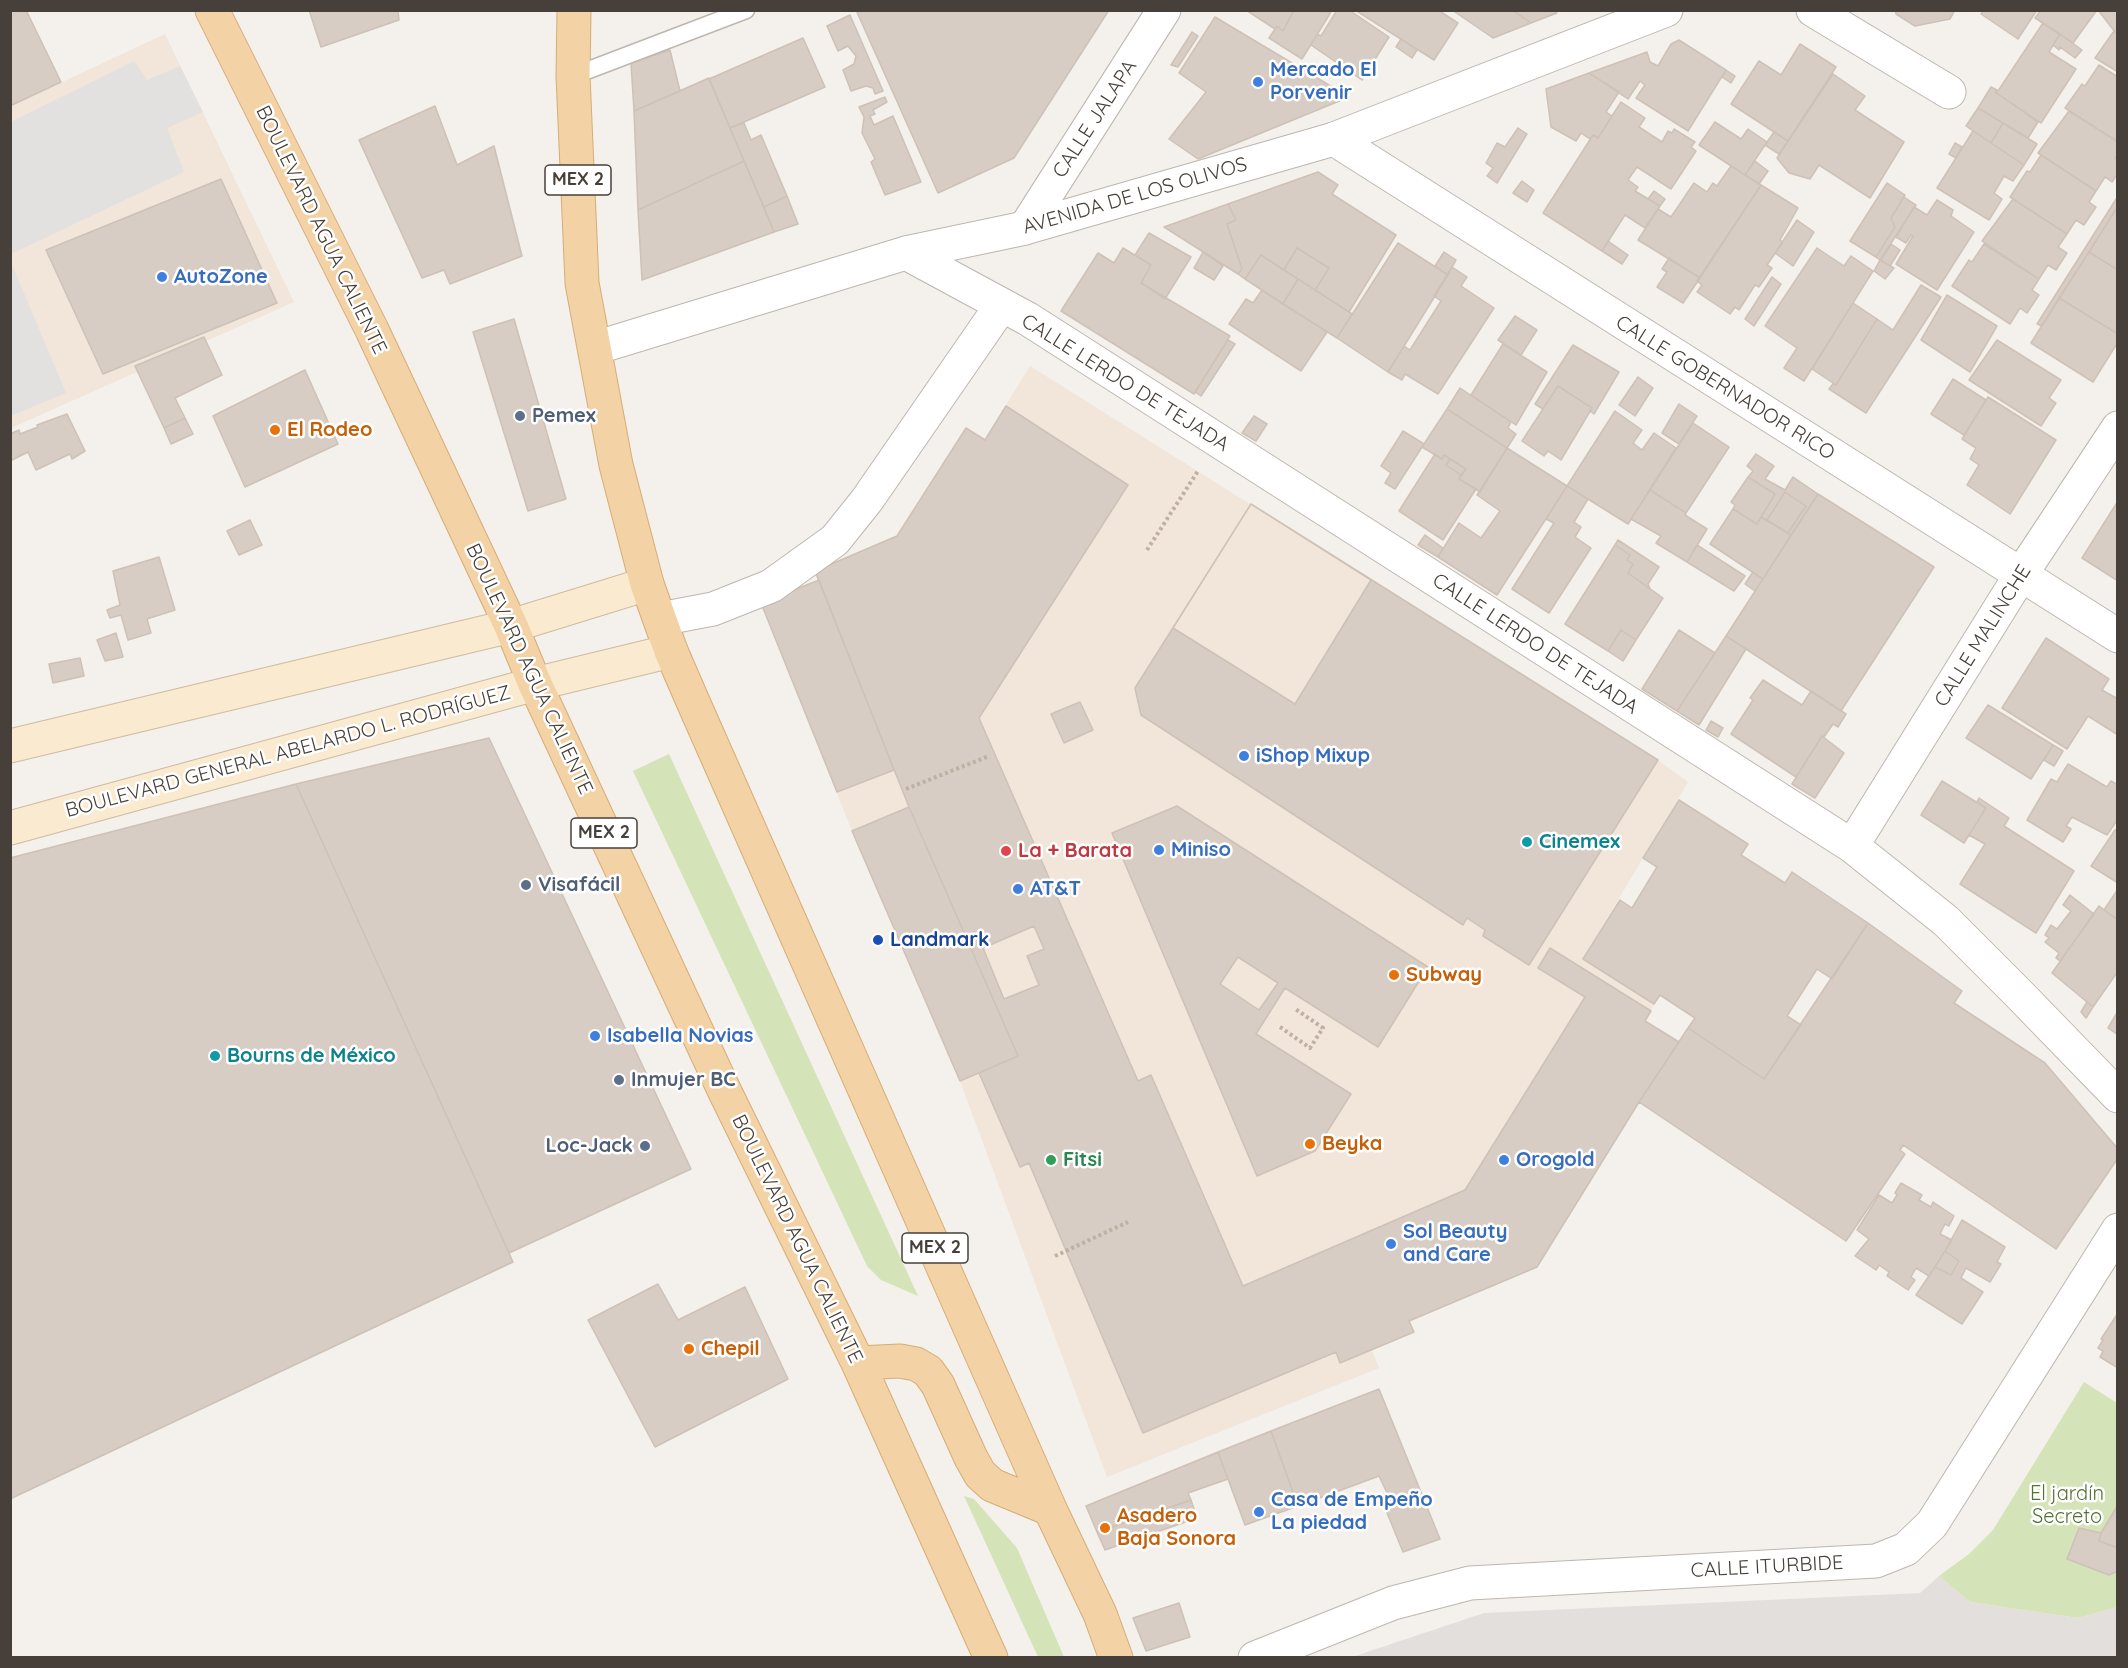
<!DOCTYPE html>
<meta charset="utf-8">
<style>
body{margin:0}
#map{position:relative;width:2128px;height:1668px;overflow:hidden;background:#f4f0eb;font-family:Quicksand,sans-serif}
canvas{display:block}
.frame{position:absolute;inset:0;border:12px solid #47403a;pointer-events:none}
</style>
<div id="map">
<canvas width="2128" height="1668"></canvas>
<div class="frame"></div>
</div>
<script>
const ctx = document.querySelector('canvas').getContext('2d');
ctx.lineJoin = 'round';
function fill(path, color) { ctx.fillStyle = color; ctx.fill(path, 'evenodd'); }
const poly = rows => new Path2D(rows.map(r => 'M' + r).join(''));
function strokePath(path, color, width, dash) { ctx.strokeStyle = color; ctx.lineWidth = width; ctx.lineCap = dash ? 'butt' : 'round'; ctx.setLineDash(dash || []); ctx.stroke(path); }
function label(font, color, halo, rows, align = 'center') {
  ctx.font = font + ' Quicksand,sans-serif'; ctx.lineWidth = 5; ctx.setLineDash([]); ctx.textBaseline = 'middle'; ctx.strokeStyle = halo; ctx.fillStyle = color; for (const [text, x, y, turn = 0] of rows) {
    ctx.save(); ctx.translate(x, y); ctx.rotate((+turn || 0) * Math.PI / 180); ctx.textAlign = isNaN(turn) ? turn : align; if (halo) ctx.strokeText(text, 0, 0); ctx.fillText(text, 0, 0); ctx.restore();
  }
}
fill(poly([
 [165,34,294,302,11,428,11,106],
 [1030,366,1371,580,1658,760,1688,782,1583,959,1654,1004,1645,1021,1679,1042,1639,1102,1537,1267,1409,1321,1414,1332,1372,1350,1379,1368,1107,1477,960,1081,852,831,761,603,818,580,815,571,897,536,966,428,985,439]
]), '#f2e5d9');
fill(poly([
 [1939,1576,1970,1602,2078,1618,2117,1607,2117,1657,1349,1658,1484,1613,1920,1593]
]), '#e3dfdc');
fill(poly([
 [669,754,918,1296,881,1280,867,1266,633,771],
 [2084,1382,2117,1403,2117,1607,2078,1618,1970,1602,1939,1576,1969,1554,1993,1530],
 [964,1496,974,1499,1017,1548,1064,1657,1038,1657]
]), '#d5e3b9');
fill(poly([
 [134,61,147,80,180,66,203,112,167,128,184,172,11,254,11,122],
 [10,260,66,393,11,416,10,416]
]), '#e3e1df');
const building = poly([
 [10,10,26,10,61,82,10,106,10,10],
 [309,10,398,10,399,20,321,47,309,10],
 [856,10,1109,10,1014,158,938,193,856,10],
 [1246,10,1294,10,1283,31,1277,26,1275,29,1246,10],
 [1294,10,1331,12,1302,59,1269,38,1277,26,1283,31,1294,10],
 [1337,10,1349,10,1389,37,1362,80,1311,45,1317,34,1321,36,1337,10],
 [1355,10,1438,10,1458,23,1434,60,1355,10],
 [1452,10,1512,10,1531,23,1493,38,1452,10],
 [1512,10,1553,10,1557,13,1531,23,1512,10],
 [1895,10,1955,10,1950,19,1915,26,1896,14,1895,10],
 [1984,10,2037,10,2018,39,1981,14,1984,10],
 [2041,10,2097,10,2073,43,2035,18,2041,10],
 [2098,10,2118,10,2118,31,2115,32,2098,10],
 [850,15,883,91,875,94,873,88,866,86,851,91,843,70,854,64,856,56,848,46,838,51,827,26,850,15],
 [1215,17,1349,97,1198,159,1169,139,1206,92,1179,73,1215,17],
 [2043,23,2060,34,2049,52,2076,69,2041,123,1995,92,1998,91,2043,23],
 [2114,31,2118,33,2118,72,2095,58,2114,31],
 [1192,32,1198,36,1178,67,1171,65,1192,32],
 [2060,34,2082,50,2075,58,2060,47,2059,50,2053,45,2060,34],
 [803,38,825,87,730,128,709,79,803,38],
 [1401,39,1417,50,1412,58,1396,47,1401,39],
 [1679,40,1726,70,1688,131,1636,98,1645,85,1640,81,1628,99,1589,73,1647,52,1650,62,1658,66,1671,44,1679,40],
 [1800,44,1836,67,1788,141,1731,104,1759,61,1781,75,1800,44],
 [670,50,680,91,634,111,631,63,670,50],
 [2099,65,2118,77,2118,142,2065,108,2082,84,2085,86,2099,65],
 [1726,70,1735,76,1731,83,1722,77,1726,70],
 [1589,73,1619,92,1606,112,1612,116,1598,138,1593,135,1590,139,1581,133,1576,141,1551,127,1546,89,1589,73],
 [1833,74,1865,96,1855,110,1904,142,1870,198,1819,165,1810,179,1789,173,1777,158,1833,74],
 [709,78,744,161,638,210,634,111,709,78],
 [1991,87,1997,90,1995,92,2038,122,2028,138,1978,108,1991,87],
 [885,97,887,102,873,110,875,114,870,116,874,125,893,116,921,182,885,195,871,162,875,159,862,133,864,117,859,107,885,97],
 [1621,102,1645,118,1639,127,1662,142,1668,131,1672,133,1674,129,1695,142,1691,147,1696,151,1671,189,1637,167,1628,180,1638,187,1635,191,1660,206,1645,228,1625,215,1602,251,1543,213,1593,135,1598,138,1621,102],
 [435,106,457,165,494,146,522,256,450,284,444,270,422,278,359,140,435,106],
 [1978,108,2003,123,1991,143,1966,126,1978,108],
 [2069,111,2118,142,2118,154,2115,158,2118,159,2118,173,2112,182,2105,177,2096,191,2038,153,2069,111],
 [1715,122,1741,139,1748,129,1767,142,1745,175,1699,145,1715,122],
 [744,123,751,140,761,135,787,196,764,207,730,128,744,123],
 [2003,123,2037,144,2024,165,1991,143,2003,123],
 [1518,128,1527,134,1497,183,1487,176,1493,168,1486,163,1497,143,1505,147,1518,128],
 [1973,131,2024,165,2013,181,2004,176,1994,193,2002,199,1989,220,1937,188,1973,131],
 [1774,132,1788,141,1779,154,1765,145,1774,132],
 [1955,143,1962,147,1956,158,1949,154,1955,143],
 [2041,155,2096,191,2089,202,2096,207,2084,225,2076,220,2067,234,2010,197,2027,171,2030,172,2041,155],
 [744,161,774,232,642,280,638,210,744,161],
 [1755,161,1768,171,1759,184,1745,175,1755,161],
 [1731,166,1761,185,1700,278,1638,240,1658,209,1671,217,1694,183,1707,192,1713,183,1717,186,1731,166],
 [1318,172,1338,185,1332,194,1396,235,1349,312,1315,290,1329,268,1297,248,1284,270,1261,255,1245,279,1238,274,1242,269,1227,224,1236,220,1228,204,1318,172],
 [221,179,277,303,103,374,46,250,221,179],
 [1522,181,1534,190,1527,202,1513,193,1522,181],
 [1887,183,1905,195,1891,218,1895,227,1876,257,1850,241,1887,183],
 [1761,185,1798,208,1780,240,1783,242,1767,265,1772,268,1759,287,1755,285,1739,310,1735,307,1730,314,1697,292,1702,285,1697,281,1761,185],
 [1654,191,1665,199,1660,206,1648,199,1654,191],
 [787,196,798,224,774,232,764,207,787,196],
 [2118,196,2118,206,2042,326,2037,324,2118,196],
 [1904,197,1916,205,1880,260,1876,257,1895,227,1891,218,1904,197],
 [2013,199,2067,234,2058,247,2067,253,2056,270,2048,265,2039,279,1982,241,2013,199],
 [1937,200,1953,210,1951,216,1974,232,1937,290,1896,264,1913,236,1911,235,1906,243,1896,237,1914,207,1927,215,1937,200],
 [1228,204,1236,220,1227,224,1242,269,1238,274,1164,227,1228,204],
 [2118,206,2118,270,2089,252,2118,206],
 [1797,220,1814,232,1793,266,1775,253,1797,220],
 [1149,233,1191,257,1165,299,1141,283,1151,265,1135,255,1149,233],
 [1608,241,1628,255,1622,264,1602,251,1608,241],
 [1398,243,1448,275,1388,372,1337,338,1398,243],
 [1891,244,1900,250,1890,266,1881,260,1891,244],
 [1984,244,2039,279,2032,290,2039,295,2027,313,2020,308,2010,324,1952,286,1969,260,1972,262,1984,244],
 [1123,248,1151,265,1141,283,1230,336,1194,394,1061,311,1098,253,1114,263,1123,248],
 [1297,248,1329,268,1315,290,1284,270,1297,248],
 [1817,248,1844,266,1851,256,1873,271,1804,381,1784,368,1797,348,1765,326,1817,248],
 [1203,252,1223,266,1214,280,1194,268,1203,252],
 [1444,252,1456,260,1448,275,1435,266,1444,252],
 [2089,252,2118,270,2118,334,2059,298,2089,252],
 [1261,255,1298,279,1283,304,1245,279,1261,255],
 [1669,258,1700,278,1683,303,1657,287,1667,272,1662,269,1669,258],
 [1880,260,1894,268,1885,279,1874,271,1880,260],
 [1452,267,1467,277,1461,286,1494,308,1438,394,1405,374,1402,380,1388,372,1404,346,1410,350,1441,301,1434,296,1452,267],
 [1772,277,1781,284,1754,326,1745,319,1772,277],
 [1298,279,1352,314,1337,338,1283,304,1298,279],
 [1921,285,1941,297,1866,413,1829,389,1833,384,1836,385,1877,319,1893,330,1921,285],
 [1262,290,1327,332,1301,371,1229,324,1246,299,1253,303,1262,290],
 [1947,295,1997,326,1970,372,1921,340,1947,295],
 [2059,298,2118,334,2118,342,2093,382,2031,343,2059,298],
 [1853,303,1877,319,1836,385,1812,369,1853,303],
 [1515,316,1537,330,1521,355,1498,340,1515,316],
 [514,319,566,499,528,511,473,332,514,319],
 [204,337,222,375,175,398,185,418,164,428,135,366,204,337],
 [1228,340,1235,344,1201,396,1195,392,1228,340],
 [1997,340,2061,380,2049,398,2056,403,2041,426,1969,380,1997,340],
 [1503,344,1547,372,1516,425,1471,395,1503,344],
 [1573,345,1619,372,1594,414,1590,411,1592,408,1558,386,1543,409,1535,404,1573,345],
 [305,370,338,444,245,487,213,416,305,370],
 [1638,377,1653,388,1635,416,1619,405,1638,377],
 [1953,379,1986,400,1964,435,1931,414,1953,379],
 [1558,386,1592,408,1561,460,1548,451,1544,456,1522,441,1558,386],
 [1460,388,1511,422,1508,428,1516,434,1507,448,1447,409,1460,388],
 [1988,397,2056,440,2010,514,1967,485,1979,465,1970,459,1976,448,1962,439,1988,397],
 [1679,404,1697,416,1679,444,1662,433,1679,404],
 [1006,406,1128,485,979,718,1138,1081,1151,1075,1243,1286,1465,1190,1585,997,1538,968,1550,948,1651,1011,1645,1021,1679,1042,1639,1102,1537,1267,1409,1321,1414,1332,1340,1363,1336,1352,1143,1433,1029,1163,1020,1167,979,1073,1018,1056,909,807,815,571,897,536,966,428,985,440,1006,406],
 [1447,409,1507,448,1480,492,1459,479,1466,469,1444,455,1442,459,1422,447,1447,409],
 [1615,411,1642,430,1633,443,1642,450,1654,433,1676,448,1628,524,1567,486,1615,411],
 [67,414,85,451,72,459,70,454,36,470,28,452,10,461,10,434,19,430,20,434,38,427,37,425,67,414],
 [1254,416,1267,424,1256,441,1242,433,1254,416],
 [185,418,193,434,171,444,164,428,185,418],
 [1693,423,1729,447,1686,513,1650,490,1693,423],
 [1403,431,1424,444,1395,489,1385,483,1391,473,1381,466,1403,431],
 [1507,448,1567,486,1497,595,1438,557,1459,523,1481,538,1500,511,1477,495,1507,448],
 [1435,454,1442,459,1444,455,1450,459,1446,465,1461,475,1459,479,1476,489,1443,540,1399,511,1435,454],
 [1756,454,1774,466,1765,479,1785,490,1793,477,1818,494,1791,535,1788,533,1806,506,1785,492,1767,520,1761,517,1775,494,1748,477,1753,471,1747,466,1756,454],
 [1450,459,1466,469,1461,475,1446,465,1450,459],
 [1748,477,1775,494,1757,524,1733,509,1735,505,1731,502,1748,477],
 [1567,486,1588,499,1574,522,1581,527,1575,537,1591,548,1549,613,1512,589,1554,523,1546,519,1567,486],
 [1650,490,1686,513,1685,515,1707,529,1687,562,1656,543,1661,536,1631,519,1650,490],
 [1785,492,1806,506,1788,533,1767,520,1785,492],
 [1818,494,1934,567,1841,711,1726,636,1818,494],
 [2118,501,2118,581,2082,558,2118,501],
 [1251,504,1658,760,1529,965,1483,936,1485,930,1467,918,1463,925,1141,715,1135,688,1251,504],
 [1251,504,1371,580,1295,704,1173,628,1251,504],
 [1733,509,1757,524,1761,517,1791,535,1763,579,1710,544,1733,509],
 [250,520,262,545,239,555,227,531,250,520],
 [1425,535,1443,548,1438,557,1418,545,1425,535],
 [1618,540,1659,567,1648,584,1650,589,1628,573,1633,564,1627,560,1630,555,1615,545,1618,540],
 [1615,545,1630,555,1627,560,1633,564,1628,573,1663,598,1636,640,1621,630,1608,651,1565,624,1615,545],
 [1697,545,1745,576,1734,591,1687,562,1697,545],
 [159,557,175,610,147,619,151,633,128,640,121,615,110,618,107,610,120,605,113,571,159,557],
 [1753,572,1763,579,1755,591,1745,584,1753,572],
 [819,580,894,770,837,792,761,603,819,580],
 [1621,630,1636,640,1623,661,1608,651,1621,630],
 [1679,630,1715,653,1677,711,1642,689,1679,630],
 [116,633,123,657,105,661,97,640,116,633],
 [1726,636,1746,649,1699,725,1677,711,1726,636],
 [2046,638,2109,679,2102,690,2118,699,2118,735,2088,716,2067,749,2002,708,2046,638],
 [80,658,84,676,53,683,49,664,80,658],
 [1763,680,1802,705,1811,691,1846,714,1838,727,1833,724,1824,737,1822,736,1796,777,1731,734,1753,700,1750,698,1763,680],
 [1080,702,1093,730,1064,743,1051,714,1080,702],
 [1988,705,2053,745,2031,779,1966,738,1988,705],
 [1711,721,1723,728,1718,737,1706,730,1711,721],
 [1822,736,1844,753,1815,798,1792,784,1822,736],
 [489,738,691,1169,509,1253,296,784,489,738],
 [2053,745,2063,751,2054,766,2044,760,2053,745],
 [2068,764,2107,787,2111,781,2118,785,2118,819,2107,835,2072,817,2066,826,2071,829,2063,842,2027,820,2051,779,2057,782,2068,764],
 [1942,781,1986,808,1964,843,1921,815,1942,781],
 [296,784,513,1262,10,1499,10,858,296,784],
 [1979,798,2009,818,2004,826,2074,871,2036,933,1960,884,1985,844,1969,835,1986,808,1977,802,1979,798],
 [1679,800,1748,844,1741,855,1785,883,1792,872,1868,923,1832,979,1817,969,1787,1016,1801,1025,1764,1079,1688,1028,1695,1018,1660,995,1654,1004,1583,959,1620,900,1632,908,1657,867,1643,858,1679,800],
 [1177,806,1428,967,1378,1047,1285,988,1256,1034,1351,1094,1315,1151,1257,1176,1112,833,1177,806],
 [909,807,1018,1056,960,1081,852,831,909,807],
 [2115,830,2118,830,2118,883,2091,866,2115,830],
 [2118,889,2118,920,2104,910,2118,889],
 [2070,895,2094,914,2060,961,2056,958,2059,953,2045,942,2049,938,2045,935,2051,925,2057,929,2071,911,2063,905,2070,895],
 [2099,906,2118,920,2118,975,2116,974,2093,1007,2052,973,2099,906],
 [1868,923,1962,991,1954,1003,2045,1063,2118,1149,2118,1158,2056,1249,1903,1145,1900,1150,1905,1154,1846,1241,1639,1102,1688,1028,1764,1079,1868,923],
 [1034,926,1044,949,1027,956,1039,985,1004,999,983,948,1034,926],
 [1238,957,1278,983,1259,1010,1220,984,1238,957],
 [2087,1002,2093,1007,2086,1018,2081,1012,2087,1002],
 [2118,1011,2118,1035,2108,1028,2118,1011],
 [1901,1183,1922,1195,1919,1200,1931,1207,1933,1202,1954,1216,1949,1226,1945,1224,1940,1234,1952,1240,1929,1276,1916,1268,1911,1277,1915,1280,1908,1290,1887,1276,1889,1272,1879,1265,1876,1270,1855,1256,1869,1239,1857,1230,1879,1195,1892,1203,1897,1195,1895,1193,1901,1183],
 [1962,1220,2005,1247,1997,1262,2001,1264,1990,1282,1966,1268,1961,1278,1983,1292,1962,1324,1916,1295,1935,1267,1951,1275,1959,1261,1945,1251,1962,1220],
 [1945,1251,1959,1261,1951,1275,1935,1267,1945,1251],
 [658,1284,678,1320,745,1287,788,1379,655,1447,588,1320,658,1284],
 [2118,1313,2118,1368,2100,1357,2103,1351,2098,1348,2103,1340,2101,1339,2118,1313],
 [1379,1389,1440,1539,1403,1552,1381,1498,1388,1495,1379,1476,1298,1506,1271,1431,1379,1389],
 [1271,1431,1298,1506,1245,1525,1218,1452,1271,1431],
 [1218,1452,1228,1479,1188,1493,1191,1500,1097,1532,1086,1506,1218,1452],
 [1191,1500,1197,1518,1105,1550,1097,1532,1191,1500],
 [2118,1505,2118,1548,2099,1541,2101,1533,2118,1505],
 [2079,1528,2101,1533,2099,1541,2118,1548,2118,1571,2109,1575,2067,1559,2079,1528],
 [1179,1603,1190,1637,1146,1651,1133,1618,1179,1603]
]);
fill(building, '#d7cdc5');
strokePath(building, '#cec1b6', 1.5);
const service = poly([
 [573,76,746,10]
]);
const minor = poly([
 [1813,10,1949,92],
 [1334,139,2118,636],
 [1025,228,1164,10],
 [906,253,1028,319,1852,846,1946,921,2017,992,2118,1096],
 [660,619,713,609,771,586,835,540,867,500,1001,306],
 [1852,846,2020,576,2118,428],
 [1255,1658,1393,1603,1470,1583,1876,1561,1906,1549,1932,1524,2118,1230]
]);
const tertiary = poly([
 [595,348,906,253,1025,228,1334,139,1666,10]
]);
const secondary = poly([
 [10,746,511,626,647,584],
 [10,828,535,684,671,651]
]);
const primary = poly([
 [212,10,372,330,511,626,535,684,725,1092,858,1363,991,1658],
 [574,10,573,76,582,283,616,465,647,584,671,651,694,704,1050,1509,1100,1614,1116,1658],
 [858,1363,900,1361,916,1364,928,1371,938,1385,971,1458,980,1474,992,1485,1050,1509]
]);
strokePath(service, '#beb6af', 19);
strokePath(minor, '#beb6af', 35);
strokePath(tertiary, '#beb6af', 35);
strokePath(secondary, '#cdbca0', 35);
strokePath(primary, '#d6ad76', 35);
strokePath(poly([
 [1147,550,1198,471],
 [906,789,989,756],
 [1280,1027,1310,1048,1323,1028,1294,1008],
 [1055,1256,1128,1222]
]), '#beb0a2', 4, [3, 3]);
strokePath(service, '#fff', 16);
strokePath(minor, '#fff', 33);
strokePath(tertiary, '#fff', 33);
strokePath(secondary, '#f9ead0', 33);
strokePath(primary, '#f3d2a5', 33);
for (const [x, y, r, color] of [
 [1258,82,6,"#3f7fe0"],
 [162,277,6,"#3f7fe0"],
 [520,416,6,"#5c6f8a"],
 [275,430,6,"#e8710a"],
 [1244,756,6,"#3f7fe0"],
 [1527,842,6,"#0f9aa8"],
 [1159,850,6,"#3f7fe0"],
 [1006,851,6,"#e0444e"],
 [526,885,6,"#5c6f8a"],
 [1018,889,6,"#3f7fe0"],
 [878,940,6,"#1a4fb4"],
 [1394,975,6,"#e8710a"],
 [595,1036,6,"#3f7fe0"],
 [215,1056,6,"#0f9aa8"],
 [619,1080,6,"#5c6f8a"],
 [1310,1144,6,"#e8710a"],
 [645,1146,6,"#5c6f8a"],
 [1051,1160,6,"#2e9e5b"],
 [1504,1160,6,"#3f7fe0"],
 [1391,1244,6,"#3f7fe0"],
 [689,1349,6,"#e8710a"],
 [1259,1512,6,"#3f7fe0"],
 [1105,1528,6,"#e8710a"]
]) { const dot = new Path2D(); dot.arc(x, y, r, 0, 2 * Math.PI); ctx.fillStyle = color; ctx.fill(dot); strokePath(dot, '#fff', 2); }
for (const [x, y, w] of [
 [578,180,66],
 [604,833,66],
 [935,1248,66]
]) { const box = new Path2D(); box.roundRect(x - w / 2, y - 15, w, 30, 4.5); ctx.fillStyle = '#fff'; ctx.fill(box); strokePath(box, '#47403a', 1.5); }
label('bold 18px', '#47403a', null, [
 ["MEX 2",578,180],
 ["MEX 2",604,833],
 ["MEX 2",935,1248]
]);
label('bold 20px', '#366cbe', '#fff', [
 ["Mercado El",1270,70],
 ["Porvenir",1270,93],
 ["AutoZone",174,277],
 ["iShop Mixup",1256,756],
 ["Miniso",1171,850],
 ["AT&T",1030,889],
 ["Isabella Novias",607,1036],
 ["Orogold",1516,1160],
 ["Sol Beauty",1403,1232],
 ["and Care",1403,1255],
 ["Casa de Empeño",1271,1500],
 ["La piedad",1271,1523]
], 'left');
label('20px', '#47403a', '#fff', [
 ["CALLE JALAPA",1095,119,-57],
 ["AVENIDA DE LOS OLIVOS",1135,196,-16],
 ["BOULEVARD AGUA CALIENTE",321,230,64],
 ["CALLE LERDO DE TEJADA",1125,383,32],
 ["CALLE GOBERNADOR RICO",1725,388,32],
 ["CALLE MALINCHE",1983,636,-58],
 ["CALLE LERDO DE TEJADA",1535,644,33],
 ["BOULEVARD AGUA CALIENTE",529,669,65],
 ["BOULEVARD GENERAL ABELARDO L. RODRÍGUEZ",288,752,-15],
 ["BOULEVARD AGUA CALIENTE",797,1239,64],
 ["CALLE ITURBIDE",1767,1567,-3]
]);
label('bold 20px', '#4e5e75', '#fff', [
 ["Pemex",532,416],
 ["Visafácil",538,885],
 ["Inmujer BC",631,1080],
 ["Loc-Jack",633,1146,"right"]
], 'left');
label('bold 20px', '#c56008', '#fff', [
 ["El Rodeo",287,430],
 ["Subway",1406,975],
 ["Beyka",1322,1144],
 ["Chepil",701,1349],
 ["Asadero",1117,1516],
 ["Baja Sonora",1117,1539]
], 'left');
label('bold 20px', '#0d838f', '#fff', [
 ["Cinemex",1539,842],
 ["Bourns de México",227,1056]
], 'left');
label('bold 20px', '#be3a42', '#fff', [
 ["La + Barata",1018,851]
], 'left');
label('bold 20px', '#164399', '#fff', [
 ["Landmark",890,940]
], 'left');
label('bold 20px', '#27864d', '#fff', [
 ["Fitsi",1063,1160]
], 'left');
label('20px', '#537233', '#fff', [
 ["El jardín",2067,1494],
 ["Secreto",2067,1517]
]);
</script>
